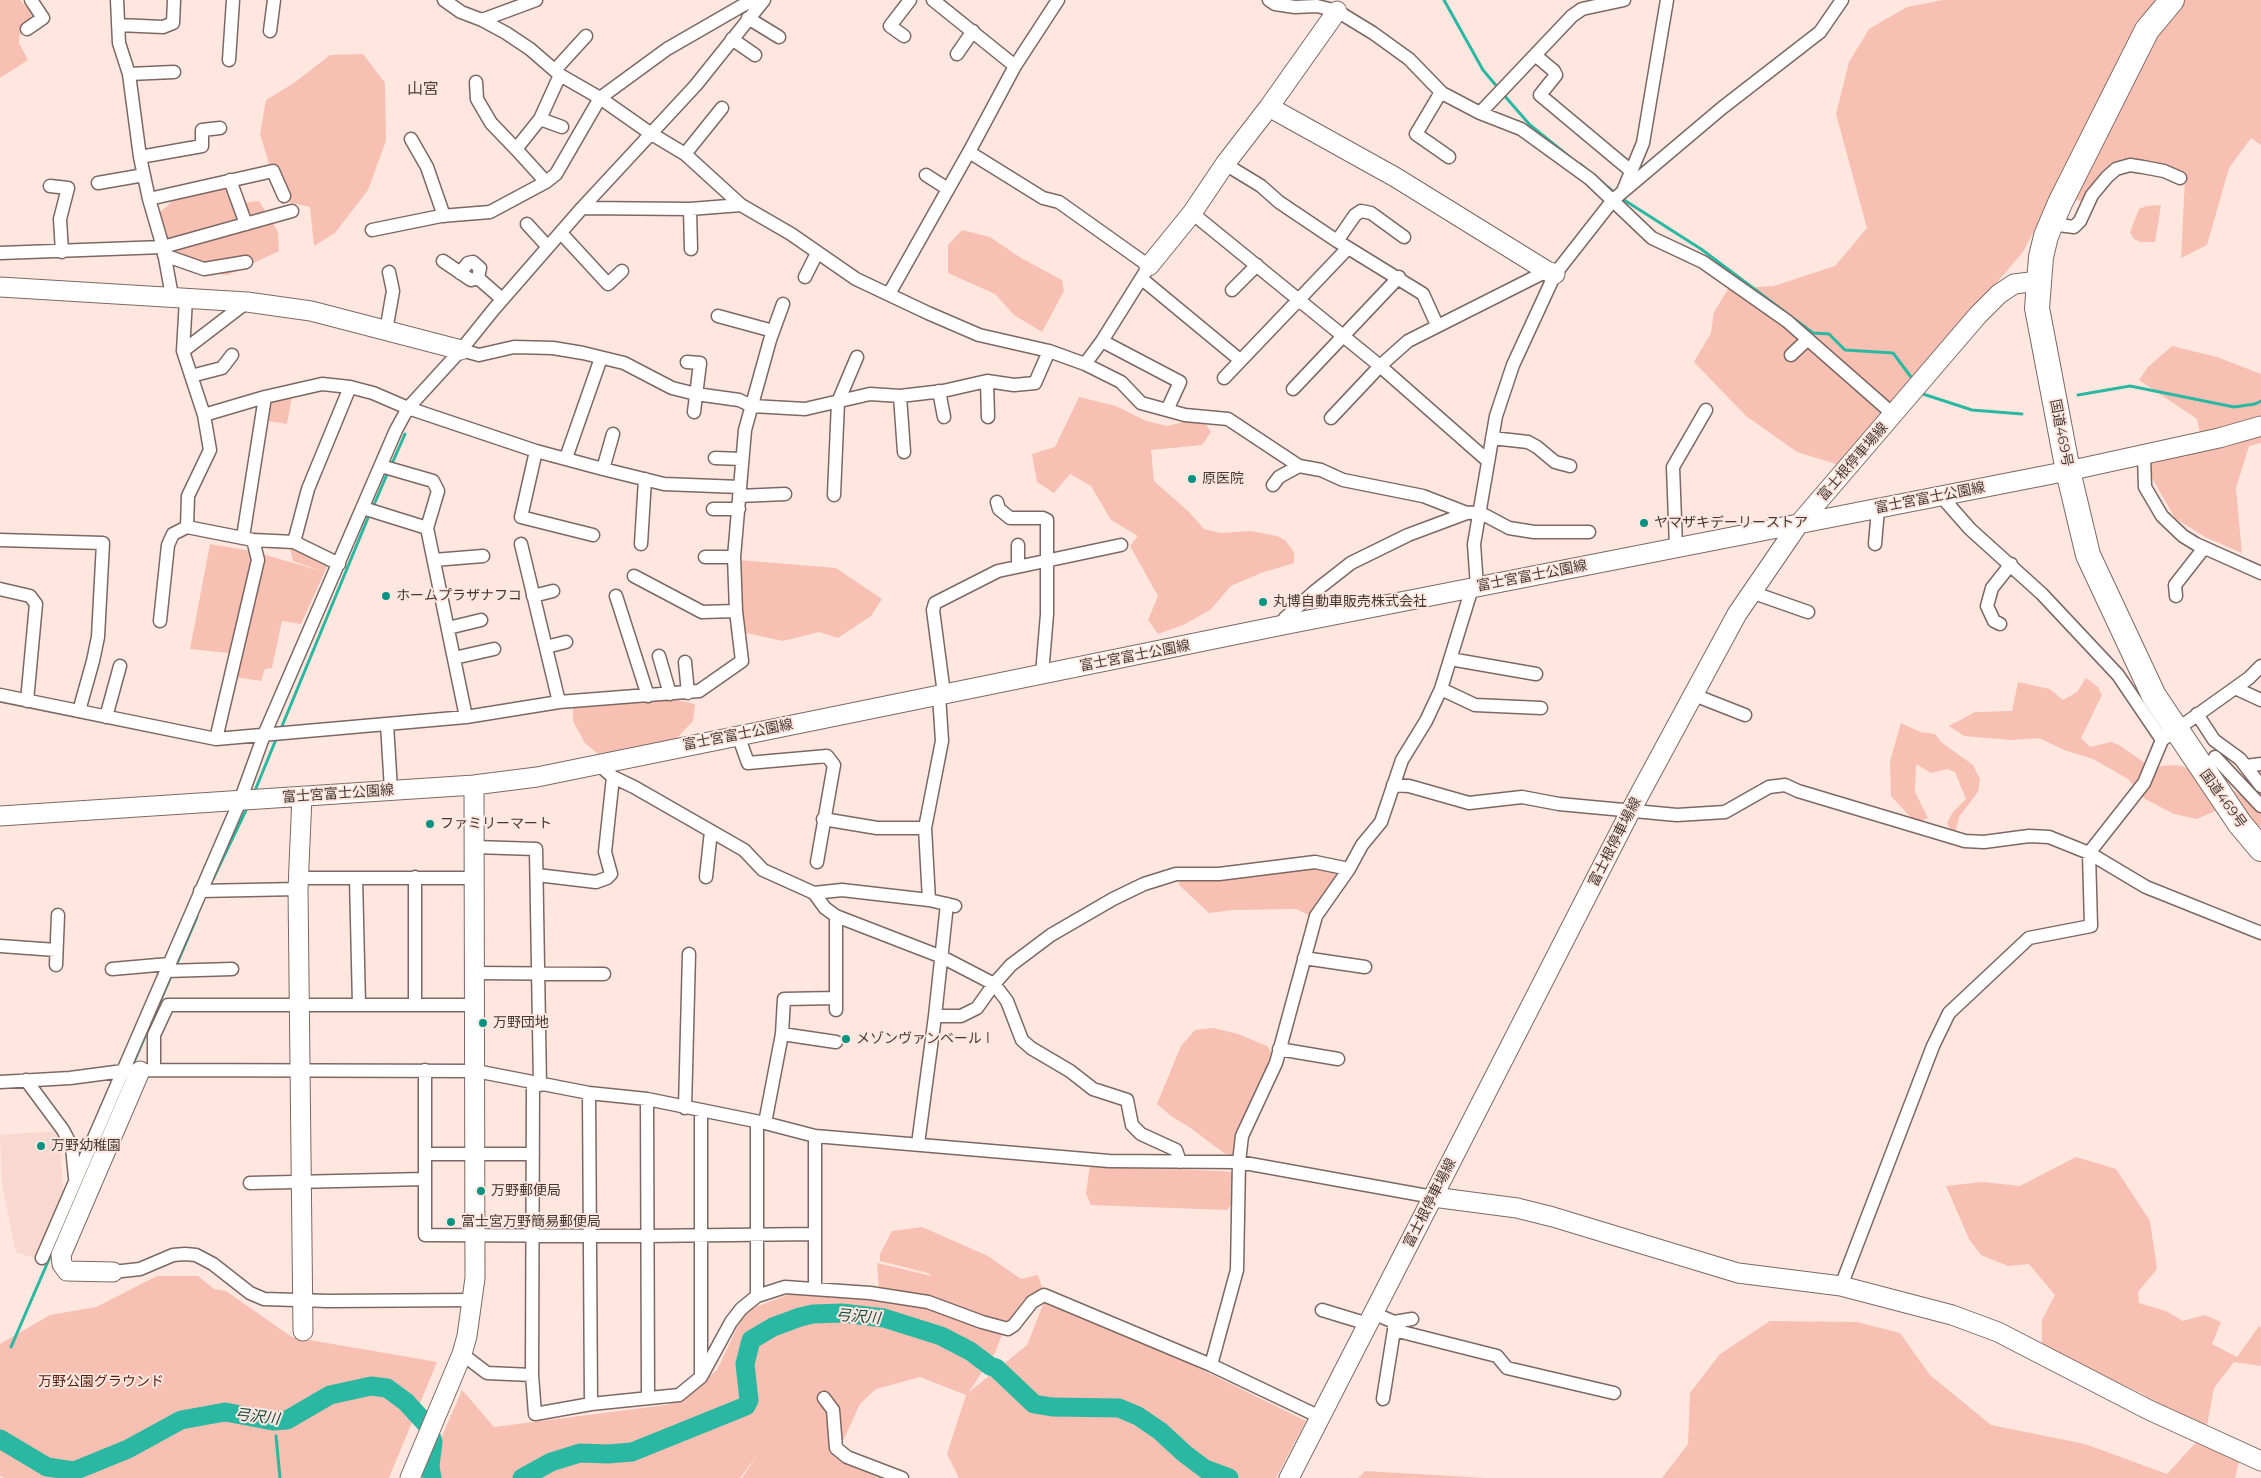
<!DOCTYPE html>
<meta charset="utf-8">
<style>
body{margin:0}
canvas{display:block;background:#ffe7e0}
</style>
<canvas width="2261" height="1478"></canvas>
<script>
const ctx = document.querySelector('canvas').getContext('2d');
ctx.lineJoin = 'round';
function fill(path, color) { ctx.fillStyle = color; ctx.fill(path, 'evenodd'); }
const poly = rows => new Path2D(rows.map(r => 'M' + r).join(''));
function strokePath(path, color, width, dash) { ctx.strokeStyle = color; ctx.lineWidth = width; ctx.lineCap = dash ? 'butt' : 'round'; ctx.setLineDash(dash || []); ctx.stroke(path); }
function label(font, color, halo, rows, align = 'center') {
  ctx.font = font + ' Montserrat,"Noto Sans JP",sans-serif'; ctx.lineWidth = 4; ctx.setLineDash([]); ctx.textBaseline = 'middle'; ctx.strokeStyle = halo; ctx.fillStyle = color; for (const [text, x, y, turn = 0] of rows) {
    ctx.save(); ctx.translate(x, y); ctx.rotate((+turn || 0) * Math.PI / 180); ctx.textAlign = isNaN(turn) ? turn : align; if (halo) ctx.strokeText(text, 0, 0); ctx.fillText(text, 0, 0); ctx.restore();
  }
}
fill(poly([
 [60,1131,63,1194,37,1258,16,1253,2,1184,0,1135]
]), '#f8d8cf');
fill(poly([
 [0,0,20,0,33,14,20,31,19,43,28,60,0,78],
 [1943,0,2261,0,2261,145,2251,138,2229,168,2207,245,2181,258,2185,177,2122,171,2094,203,2052,196,2023,252,1922,370,1853,446,1839,465,1797,452,1746,416,1694,362,1711,333,1714,312,1728,289,1774,286,1835,266,1867,228,1836,114,1849,62,1869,29,1907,7],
 [363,54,385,83,386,141,368,190,335,233,314,246,310,207,280,200,260,134,266,100,294,83,330,55],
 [221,186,241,203,259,201,278,232,279,251,228,275,205,273,166,257,156,216,178,196],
 [2161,205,2155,242,2141,242,2134,239,2130,232,2139,209,2146,206],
 [962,230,990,237,1021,258,1062,280,1064,291,1042,332,1014,315,995,294,948,273,948,245],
 [2172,346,2217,357,2261,374,2261,443,2249,446,2236,488,2242,553,2205,537,2175,518,2152,478,2152,462,2204,450,2197,419,2139,380,2148,367],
 [293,391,287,424,261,420,265,397],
 [1079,397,1116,406,1146,421,1168,426,1201,417,1211,432,1202,445,1151,450,1154,481,1190,513,1204,529,1220,533,1251,531,1277,536,1285,540,1294,552,1294,563,1261,573,1231,586,1210,610,1183,625,1158,634,1148,620,1158,596,1130,546,1138,536,1111,520,1091,486,1070,474,1054,493,1037,482,1032,454,1055,447],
 [210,544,252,551,321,571,293,561,289,545,330,560,301,624,282,621,272,668,265,669,261,681,229,676,229,653,190,649],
 [739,560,836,568,882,599,871,616,838,638,819,632,783,641,742,632],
 [2086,678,2098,687,2102,695,2081,738,2090,747,2111,742,2119,745,2152,768,2169,765,2182,766,2222,784,2242,796,2254,794,2261,789,2261,827,2220,809,2197,819,2174,814,2145,799,2128,779,2093,759,2064,750,2039,738,2012,740,1964,736,1949,726,1975,712,2012,711,2018,682,2050,689,2063,700,2077,692],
 [668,698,695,704,693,721,675,740,598,754,585,743,573,721,573,705],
 [1901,723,1920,732,1935,734,1941,742,1973,765,1980,779,1978,792,1959,817,1954,837,1947,823,1952,813,1966,799,1955,772,1947,769,1931,773,1916,764,1915,792,1928,818,1916,823,1891,796,1890,761],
 [1318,867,1341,873,1311,916,1296,909,1233,910,1209,913,1179,885,1180,877],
 [1213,1028,1238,1034,1267,1046,1274,1056,1238,1159,1224,1153,1189,1127,1171,1116,1157,1104,1181,1046,1195,1030],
 [2076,1157,2116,1169,2150,1221,2157,1269,2138,1292,2139,1303,2166,1311,2183,1321,2205,1315,2221,1322,2212,1344,2237,1357,2259,1326,2261,1328,2261,1366,2234,1362,2214,1388,2207,1426,2177,1414,2139,1392,2042,1349,2042,1320,2055,1295,2029,1264,2008,1266,1981,1255,1969,1239,1946,1186,1982,1182,2020,1186],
 [1090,1164,1234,1172,1231,1205,1227,1210,1091,1205,1086,1194],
 [922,1227,988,1256,1021,1279,1038,1275,1043,1290,1007,1326,879,1290,877,1263,932,1276,928,1273,880,1261,880,1254,892,1231],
 [157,1276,198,1276,214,1289,226,1291,292,1337,437,1362,389,1478,4,1478,0,1476,0,1344,50,1315,96,1307],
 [790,1294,884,1301,941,1312,1003,1332,995,1353,968,1393,1027,1345,1044,1302,1164,1351,1306,1421,1276,1478,959,1478,947,1454,966,1395,920,1377,876,1389,860,1404,837,1454,902,1478,742,1478,758,1454,740,1478,424,1478,462,1390,494,1427,666,1405,681,1401,717,1370,745,1311],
 [1770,1321,1857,1322,1900,1333,1930,1375,1991,1425,2085,1444,2167,1474,2198,1440,2240,1458,2235,1478,1662,1478,1688,1444,1690,1393,1720,1354],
 [1365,1471,1486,1478,1358,1478]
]), '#f7c0b2');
strokePath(poly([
 [1444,0,1483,70,1499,89],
 [1503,94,1530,125,1571,158],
 [1580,164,1616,194],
 [1621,198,1701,249,1813,333,1829,334,1845,350,1893,353,1911,377],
 [1923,394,1972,410,2022,414],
 [2078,395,2130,386,2234,407,2255,404,2261,401],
 [391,466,405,434],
 [373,507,388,472],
 [280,731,370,513],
 [254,793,277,737],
 [213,879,248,806],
 [176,966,197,917],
 [134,1062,172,974],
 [85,1176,101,1138],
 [11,1347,53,1250],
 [276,1436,280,1478]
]), '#2bb8a2', 3);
strokePath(poly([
 [0,1439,47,1467,74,1471,128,1449,181,1420,225,1412,273,1421,287,1420,330,1395,371,1386,387,1388,406,1402,428,1426,433,1442,430,1466,432,1478],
 [522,1478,551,1462,580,1453,608,1454,632,1452,746,1406,749,1400,745,1364,751,1340,773,1327,800,1317,813,1314,842,1313,884,1318,941,1336,970,1351,990,1366,996,1368,1034,1404,1052,1407,1119,1408,1138,1416,1160,1431,1185,1454,1205,1469,1229,1478]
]), '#2bb8a2', 19);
const street = poly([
 [117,0,119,43,129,74,140,157,149,199,163,247,172,296],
 [444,0,461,12,482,20,506,33,530,49,560,75,600,98,650,133,685,154,741,205],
 [933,0,1015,66],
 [1058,0,1015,66,969,152,1043,198,1059,202,1149,266,1102,341,1085,364],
 [1269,0,1275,4,1295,7,1317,6,1337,11,1373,33,1409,59,1442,93,1480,113,1521,129,1590,179,1652,238,1703,262,1787,321,1894,415],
 [748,18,779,37],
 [482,20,536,0],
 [118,25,163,27,173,23,174,0],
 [27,29,43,18,31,0],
 [270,31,274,0],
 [904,36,890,26,910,0],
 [732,39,755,55],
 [957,54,973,31],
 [1535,55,1554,71,1556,75,1540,95,1631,171],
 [229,60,233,0],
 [555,70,586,36],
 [129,74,174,72],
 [476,82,477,99,491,123,516,149],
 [1441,92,1416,134,1449,157],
 [1480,113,1572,16,1582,9,1624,0],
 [540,119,562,127],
 [411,139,427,167,444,216],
 [685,154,722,108],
 [140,157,202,146,202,130,220,128],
 [1225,164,1261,186,1279,202,1337,241,1423,294,1437,325],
 [926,175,948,189],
 [230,180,246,224],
 [546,182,516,149,540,119,560,75],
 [98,183,144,175],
 [50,186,68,188,60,219,62,252],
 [1623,191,1643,143,1667,0],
 [149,199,273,171,284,196],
 [582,208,690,209,741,205,791,234,856,279,928,313,979,335,1049,351,1085,364,1121,382,1141,403,1185,415,1228,419,1299,466],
 [690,209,691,249],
 [1192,213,1380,366,1488,461],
 [527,224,548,247],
 [2051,224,2074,227,2080,221,2092,195,2107,177,2116,169,2130,165,2143,167,2164,171,2180,178],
 [372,230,441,216,490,212,546,182,556,174,600,98,667,49,752,0],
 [561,233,608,284,622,271],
 [1337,241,1355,215,1361,211,1371,213,1404,237],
 [0,253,163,247,292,211],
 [164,255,204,269,246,262],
 [443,261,471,280,478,278,502,299],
 [460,273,468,263,473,262,480,268,478,278],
 [805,277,817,253],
 [1142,279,1240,360],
 [1232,290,1257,265],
 [889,294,969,152],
 [718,316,773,331],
 [386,331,393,291,389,272],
 [1102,341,1180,382,1168,408],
 [461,350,479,355,514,347,553,348,583,353,624,363,672,388,696,394,739,400,752,406,805,409,870,394,900,396,943,391,987,381,1014,385,1035,383,1049,351],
 [183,351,186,299],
 [1791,355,1808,339],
 [687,362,700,363,694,412],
 [191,376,222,368,232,355],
 [1224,378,1348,248],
 [987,381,988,417],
 [1293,389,1399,277],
 [939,391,944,417],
 [900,396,904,452],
 [204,415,265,397,322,384,350,387,373,393,408,408,536,451,603,469,664,484,740,487],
 [1331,418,1380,366,1408,341,1547,271],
 [1492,438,1528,442,1537,447,1555,462,1570,466],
 [536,451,521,517,593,535],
 [2144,455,2145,487,2162,516,2183,536,2196,544,2261,573],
 [566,458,601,358],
 [715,458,742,459],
 [381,466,433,481,438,491,427,528],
 [603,469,613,434],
 [1273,485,1279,477,1299,466,1321,470,1343,480,1423,496,1467,513,1479,512,1509,528,1534,532,1589,532],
 [834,495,838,402,857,357],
 [739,496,785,494],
 [1941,496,1970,529,2042,594,2118,675,2162,740],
 [997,502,999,509,1010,518,1043,518,1047,520,1047,614,1042,674],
 [363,508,427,528,466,717],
 [713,509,739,509],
 [187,527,253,540,294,542,339,564],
 [243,537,265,397],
 [0,540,103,543,98,637,93,661,79,711],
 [294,542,308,489,350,387],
 [521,544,559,702],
 [641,544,645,479],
 [1875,544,1878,509],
 [1676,547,1673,467,1706,410],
 [705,557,734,557],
 [434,560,483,556],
 [1018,566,1018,545],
 [634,576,702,612,736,611],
 [1477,587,1474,544,1496,416,1513,365,1555,274,1613,200,1722,108,1820,32,1842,0],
 [0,589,30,596,36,604,27,701],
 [1751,592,1808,612],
 [533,596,553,591],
 [616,596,648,696],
 [2176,596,2175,585,2204,548],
 [160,621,168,545,173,534,187,527,188,496,210,450,204,415,183,351,247,302],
 [2000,624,1994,621,1987,606,1992,588,2011,564],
 [1283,625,1285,618,1314,592,1351,563,1408,535,1467,513],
 [448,628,481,620],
 [546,647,566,642],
 [659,656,670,694],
 [454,658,494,649],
 [1450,659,1536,674],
 [685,662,688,693],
 [2235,688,2261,700],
 [1441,689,1475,705,1541,708],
 [944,694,933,610,935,603,998,571,1121,545],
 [0,695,216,739,466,717,559,702,699,691,742,661,736,611,734,557,745,430,770,340,783,304],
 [1694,695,1745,715],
 [2197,714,2214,740,2240,759,2261,786],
 [106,717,120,666],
 [387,724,391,790],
 [738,735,748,763,827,756,834,765,817,862],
 [216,739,258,560,253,540],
 [2215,757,2261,806],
 [598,764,613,777,634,787,744,850,763,870,814,893,825,908,836,916,942,957,994,984,1007,1001,1022,1040,1031,1048,1070,1071,1093,1089,1127,1100,1132,1125,1141,1134,1176,1150,1180,1162],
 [2246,766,2261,764],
 [1393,785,1409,786,1469,803,1522,797,1559,804,1677,815,1725,812,1769,787,1785,785,1798,791,1965,841,1984,842,2029,836,2049,837,2089,853,2146,887,2261,933],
 [823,819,877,828,925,828],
 [475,847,536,849,540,1085],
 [537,875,596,882,607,878,611,874,605,852,613,777],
 [706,877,711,831],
 [299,878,476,878],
 [356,878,359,1005],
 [200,891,298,889],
 [814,893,842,890,929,900,955,906],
 [929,900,925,828,942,741,939,695],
 [0,946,56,950],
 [1304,958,1365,967],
 [56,965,58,915],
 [112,969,169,964],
 [166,971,232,969],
 [475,973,604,974],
 [415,1005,415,877],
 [836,1010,836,916],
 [935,1016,947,904],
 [782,1034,836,1042],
 [1279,1049,1338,1059],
 [154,1070,154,1035,168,1005,476,1005],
 [425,1070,425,1235,646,1236,814,1234],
 [26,1080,63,1130,72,1147,75,1178],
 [0,1082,70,1078,123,1071,154,1070,476,1071,589,1093,647,1099,765,1123,815,1136,1109,1161,1239,1162,1433,1197],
 [533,1083,532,1375,535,1414,591,1404,679,1395,701,1377,731,1322,741,1309,757,1296,785,1287,870,1293,928,1302,982,1322,1008,1329,1014,1325,1032,1302,1044,1295,1211,1365],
 [589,1093,591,1404],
 [647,1099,648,1398],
 [685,1108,689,954],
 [757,1122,757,1296],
 [765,1123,782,1034,784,999,835,998],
 [918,1144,935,1016,961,1016,977,1008,994,984,1011,965,1051,935,1113,899,1144,884,1176,874,1219,874,1315,862,1349,869],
 [425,1154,533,1154],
 [250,1183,425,1179],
 [42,1258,240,801,264,735,396,430,408,408,461,350,494,309,582,208,696,85,764,0],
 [113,1272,140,1269,173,1255,185,1254,196,1255,213,1264,250,1293,264,1299,328,1301,473,1300],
 [1841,1286,1933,1046,1949,1013,2029,938,2091,926,2089,853,2144,783,2162,740,2249,678,2261,666],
 [815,1289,815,1136],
 [1322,1310,1368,1324],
 [1373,1313,1394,1322,1394,1330,1497,1356,1507,1368,1614,1393],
 [1394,1322,1412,1319],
 [462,1354,487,1373,532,1375],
 [701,1376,701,1111],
 [824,1398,833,1410,836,1448,847,1457,902,1478],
 [1383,1399,1394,1330],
 [1320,1417,1211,1365,1237,1270,1239,1162,1242,1136,1276,1063,1316,916,1349,869,1362,845,1381,822,1402,760,1426,721,1441,689,1472,588]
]);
const secondary = poly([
 [1269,107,1395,177,1547,271,1555,274],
 [1149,266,1192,213,1225,164,1269,107,1337,11],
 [0,287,247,302,311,311,461,350],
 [302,796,298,889,303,1331],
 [0,816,474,785,537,777,1283,625,2068,471,2219,438,2261,426],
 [1433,1197,1517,1208,1553,1217,1738,1273,1841,1286,1952,1315,1998,1332,2149,1410,2261,1461],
 [113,1272,67,1271,62,1264,61,1255,140,1071],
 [410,1478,462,1354,467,1336,475,1278,474,785],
 [1289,1478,1631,810,1737,614,1798,525,1978,315,1999,294,2014,284,2038,281]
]);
const highway = poly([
 [2172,0,2147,30,2060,203,2046,236,2041,257,2037,308,2068,471,2088,555,2154,696,2240,824,2261,849]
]);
strokePath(street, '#7c6862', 15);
strokePath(secondary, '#7c6862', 21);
strokePath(highway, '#7c6862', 26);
strokePath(street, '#fff', 12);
strokePath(secondary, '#fff', 19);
strokePath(highway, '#fff', 24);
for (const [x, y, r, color] of [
 [1192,479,5,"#049380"],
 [1644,523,5,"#049380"],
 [386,596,5,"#049380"],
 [1263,602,5,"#049380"],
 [430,824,5,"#049380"],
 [483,1023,5,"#049380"],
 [846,1039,5,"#049380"],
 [41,1146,5,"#049380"],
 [481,1191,5,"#049380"],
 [451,1222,5,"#049380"]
]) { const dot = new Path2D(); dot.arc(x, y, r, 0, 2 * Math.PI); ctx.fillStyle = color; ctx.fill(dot); strokePath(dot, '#ffe7e0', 2); }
label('14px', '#413835', '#ffe7e0', [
 ["国道469号",2061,433,79],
 ["富士根停車場線",1853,462,-49],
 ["富士宮富士公園線",1930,498,-11],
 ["富士宮富士公園線",1532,576,-11],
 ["富士宮富士公園線",1135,656,-11],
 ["富士宮富士公園線",738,735,-11],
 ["富士宮富士公園線",338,794,-4],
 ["国道469号",2223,799,54],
 ["富士根停車場線",1615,842,-63],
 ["富士根停車場線",1430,1203,-63]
]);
label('14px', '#413835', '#ffe7e0', [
 ["原医院",1202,479],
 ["ヤマザキデーリーストア",1654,523],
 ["ホームプラザナフコ",396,596],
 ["丸博自動車販売株式会社",1273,602],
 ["ファミリーマート",440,824],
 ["万野団地",493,1023],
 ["メゾンヴァンベール I",856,1039],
 ["万野幼稚園",51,1146],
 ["万野郵便局",491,1191],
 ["富士宮万野簡易郵便局",461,1222]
], 'left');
label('14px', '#571d0e', '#ffe7e0', [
 ["万野公園グラウンド",101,1382]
]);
label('italic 15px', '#104940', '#ffe7e0', [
 ["弓沢川",858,1317,5],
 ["弓沢川",257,1417,7]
]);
label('16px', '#55423d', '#ffe7e0', [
 ["山宮",423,89]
]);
</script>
